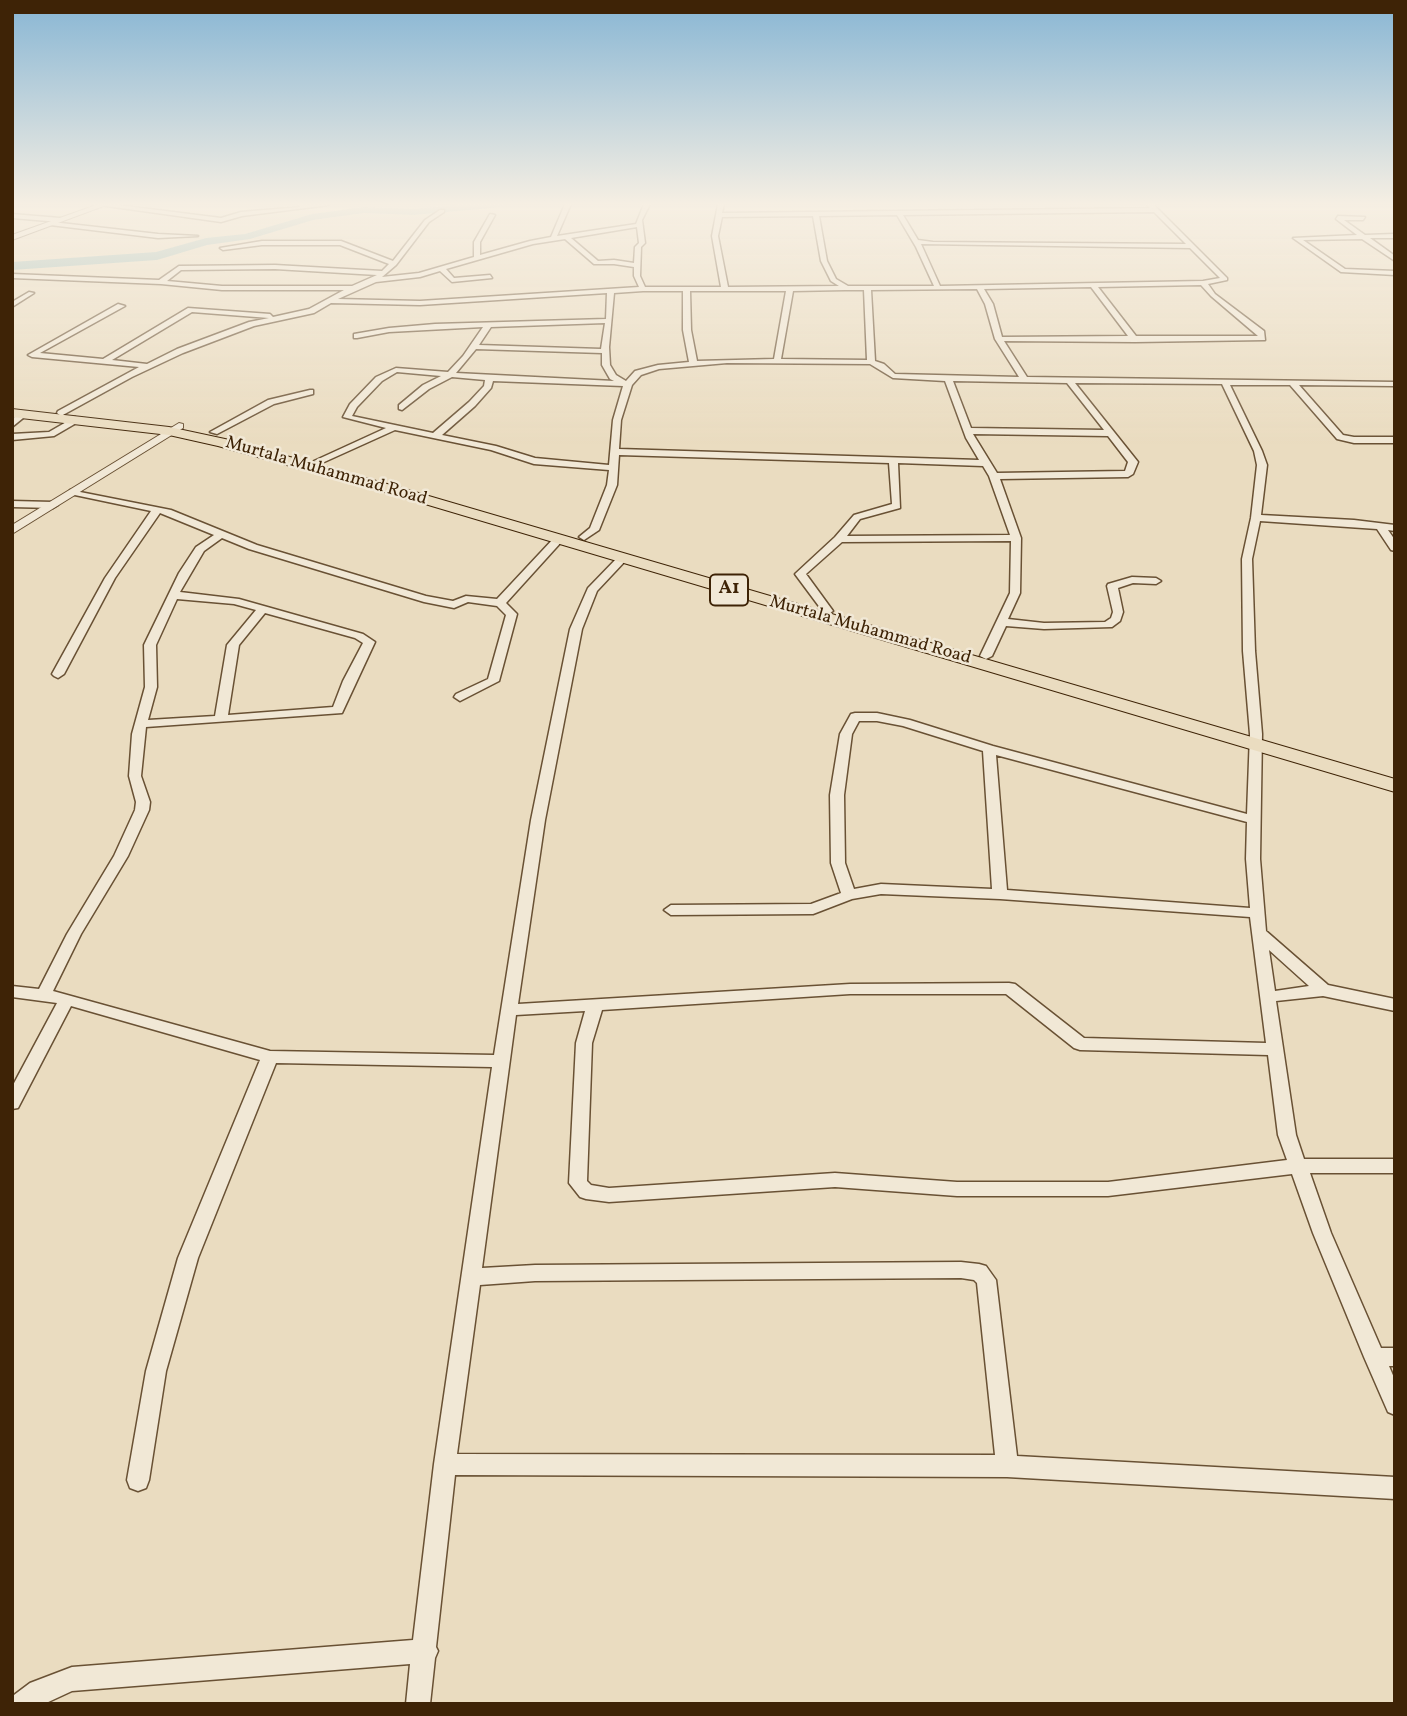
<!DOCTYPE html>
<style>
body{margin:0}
#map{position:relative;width:1407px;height:1716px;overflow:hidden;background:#eadcc0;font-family:Vollkorn,serif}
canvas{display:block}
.frame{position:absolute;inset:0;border:14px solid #3e2306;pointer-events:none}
</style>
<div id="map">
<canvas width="1407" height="1716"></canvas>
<div class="frame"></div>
</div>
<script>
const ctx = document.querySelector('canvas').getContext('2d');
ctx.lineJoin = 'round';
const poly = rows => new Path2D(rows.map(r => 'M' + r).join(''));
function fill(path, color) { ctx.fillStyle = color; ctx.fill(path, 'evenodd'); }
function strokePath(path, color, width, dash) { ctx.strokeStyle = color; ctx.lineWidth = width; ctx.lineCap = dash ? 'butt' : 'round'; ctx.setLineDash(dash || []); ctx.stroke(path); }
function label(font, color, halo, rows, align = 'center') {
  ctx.font = font + ' Vollkorn,serif'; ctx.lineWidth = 5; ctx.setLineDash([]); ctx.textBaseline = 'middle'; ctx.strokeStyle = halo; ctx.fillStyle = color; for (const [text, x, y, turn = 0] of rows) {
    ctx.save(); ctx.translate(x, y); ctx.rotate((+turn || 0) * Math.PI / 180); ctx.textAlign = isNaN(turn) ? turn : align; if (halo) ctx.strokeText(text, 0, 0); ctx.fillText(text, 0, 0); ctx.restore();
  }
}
fill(poly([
 [463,204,505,204,500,207,415,215,364,213,313,220,250,239,207,245,157,260,12,270,12,262,156,252,206,238,245,234,312,214,364,207,415,209,463,204]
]), '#98bab7');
const minor = poly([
 [92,204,110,204,221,218,241,212,300,207,298,204,329,205,242,216,221,222,92,204],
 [565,204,571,204,557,236,636,224,644,204,650,204,642,220,645,243,641,247,640,276,645,287,721,287,712,236,718,204,724,204,722,213,1150,208,1146,204,1153,204,1227,278,1227,280,1208,284,1215,294,1264,331,1265,340,1135,342,1004,341,1027,377,1395,382,1395,386,1299,385,1343,435,1354,437,1395,437,1395,443,1354,443,1337,439,1290,385,1230,385,1262,451,1267,465,1261,515,1354,520,1395,525,1395,531,1388,530,1395,540,1395,551,1391,550,1377,529,1260,521,1252,559,1255,651,1262,734,1260,859,1266,931,1328,985,1395,999,1395,1011,1323,996,1276,1001,1296,1135,1304,1159,1395,1159,1395,1173,1310,1173,1331,1233,1381,1348,1395,1348,1395,1366,1389,1366,1395,1380,1395,1415,1388,1412,1364,1357,1313,1233,1292,1174,1108,1196,957,1196,835,1187,609,1202,586,1199,580,1197,569,1183,576,1043,585,1011,516,1015,482,1268,535,1265,961,1262,979,1264,986,1266,996,1280,1017,1456,1395,1477,1395,1499,1007,1477,455,1475,436,1647,438,1651,435,1658,430,1704,406,1704,410,1664,72,1691,44,1704,12,1704,14,1695,30,1683,72,1667,413,1640,434,1464,492,1067,276,1063,198,1258,166,1371,149,1480,146,1488,138,1491,130,1488,127,1480,146,1371,178,1258,260,1060,71,1006,18,1108,12,1109,12,1087,57,1003,12,997,12,986,39,989,67,934,114,856,135,810,136,802,129,776,132,734,145,687,144,645,179,573,196,547,214,535,160,513,115,578,64,674,58,678,54,676,52,674,105,578,151,511,70,494,70,490,171,510,257,545,426,596,453,601,466,596,497,599,555,537,564,539,506,603,517,614,499,681,460,701,454,697,456,694,488,679,506,615,497,606,468,602,454,608,424,602,249,549,222,538,204,551,180,592,239,599,363,634,375,642,342,713,146,727,141,776,150,802,149,810,128,856,81,934,53,991,270,1051,494,1055,531,820,570,629,588,588,619,556,623,555,628,558,597,591,582,629,545,820,518,1004,850,984,1009,983,1015,984,1084,1038,1266,1043,1250,917,1000,899,881,894,852,899,813,914,671,915,664,910,671,905,811,904,841,893,831,863,830,795,840,734,851,714,855,713,877,713,910,720,993,746,1247,814,1250,734,1243,651,1242,559,1251,518,1257,465,1254,451,1222,384,1075,383,1138,462,1133,474,1128,477,1000,479,1021,538,1020,593,1008,619,1044,623,1105,622,1111,618,1113,612,1107,586,1108,584,1132,577,1156,578,1161,581,1156,584,1133,583,1118,588,1123,612,1120,621,1112,627,1044,629,1006,626,992,656,986,659,980,656,1010,593,1011,541,842,542,806,574,833,611,828,614,824,613,795,574,835,537,854,515,892,504,889,463,619,455,617,485,599,530,584,540,579,537,590,528,607,485,609,470,534,464,491,450,395,430,322,463,314,461,386,428,343,417,350,404,376,377,396,368,448,372,463,356,483,327,389,332,357,338,354,338,354,334,389,328,435,324,606,319,607,293,420,305,331,303,314,313,254,326,183,353,132,377,61,416,57,413,58,411,139,367,32,357,28,355,118,304,125,306,40,353,103,359,188,308,270,314,273,317,309,309,344,290,222,290,161,284,12,278,12,274,159,280,179,266,275,265,382,271,389,264,340,245,262,245,223,250,220,248,262,241,341,241,393,261,425,220,440,210,444,210,444,212,429,222,396,265,382,277,419,273,474,257,474,242,490,214,495,215,480,242,480,255,530,241,551,237,565,204],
 [1154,212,1186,244,933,242,918,240,903,215,1154,212],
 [897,215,916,247,934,286,848,286,836,279,827,261,819,216,897,215],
 [813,216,821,261,831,281,839,286,728,287,718,236,722,217,813,216],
 [637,227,639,243,635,247,634,263,614,260,598,261,571,238,637,227],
 [565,239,594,264,614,264,634,267,634,276,639,287,420,301,338,299,376,282,420,277,440,271,452,282,492,278,490,275,454,278,446,269,533,244,565,239],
 [921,244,1190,248,1220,278,1203,281,940,286,921,244],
 [275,269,377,275,352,286,222,286,167,281,181,270,275,269],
 [1201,285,1211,296,1258,336,1136,336,1098,287,1201,285],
 [1091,287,1128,336,1002,337,993,304,984,289,1091,287],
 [977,289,985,304,995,339,1019,377,895,374,884,364,875,361,871,290,977,289],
 [845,290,864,290,867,360,781,359,793,291,845,290],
 [643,291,683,291,683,330,689,362,658,365,635,371,626,381,616,375,610,365,609,347,614,293,643,291],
 [690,291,786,291,774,359,697,361,691,330,690,291],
 [192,312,269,318,249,322,177,349,147,364,112,360,192,312],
 [605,323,601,349,479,345,491,327,605,323],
 [476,349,602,353,602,365,610,379,614,381,456,373,476,349],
 [727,363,870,364,893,378,945,381,966,438,979,460,619,449,621,420,632,385,641,375,659,369,727,363],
 [397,372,441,376,423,385,399,405,399,409,402,410,429,389,452,377,485,380,484,386,469,402,433,433,352,416,357,407,382,381,397,372],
 [493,381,623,386,613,420,609,465,535,458,496,446,442,435,475,406,491,388,493,381],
 [953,381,1067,383,1104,430,971,428,953,381],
 [973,434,1108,436,1128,462,1125,471,997,473,973,434],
 [898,463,983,466,989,476,1010,535,847,536,860,519,900,508,898,463],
 [177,599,234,604,256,610,227,645,215,716,148,720,157,687,156,645,177,599],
 [265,613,355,638,363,643,343,681,333,707,228,715,239,645,265,613],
 [859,721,877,721,903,726,983,751,992,889,881,884,854,889,845,863,844,795,852,734,859,721],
 [996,755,1247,822,1246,859,1250,908,1007,890,996,755],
 [1269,950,1309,986,1275,991,1269,950],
 [850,994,1006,994,1074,1048,1080,1050,1268,1055,1278,1135,1287,1160,1108,1182,957,1182,835,1173,609,1188,591,1185,587,1181,592,1043,602,1010,850,994],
 [961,1278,974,1280,977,1283,995,1455,457,1454,480,1285,535,1281,961,1278],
 [12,214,60,218,63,220,60,222,12,218,12,214],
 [1338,216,1365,217,1363,220,1344,220,1365,235,1395,234,1395,238,1370,238,1395,256,1395,261,1362,239,1303,240,1345,269,1395,271,1395,275,1341,272,1293,238,1357,235,1336,219,1338,216],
 [52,222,158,234,198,236,158,238,50,225,52,222],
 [29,292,34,293,12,307,12,302,29,292],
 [310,390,313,390,313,394,274,404,217,434,210,432,268,400,310,390],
 [21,412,28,414,12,427,12,419,21,412],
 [75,417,79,420,78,422,54,436,12,440,12,434,49,432,75,417],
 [12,501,53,502,58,505,53,508,12,507,12,501]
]);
const tertiary = poly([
 [99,204,109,204,12,240,12,235,99,204],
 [179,423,183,424,183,428,12,534,12,525,179,423]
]);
const trunk = poly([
 [12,409,169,427,225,439,398,487,1395,779,1395,792,388,493,218,446,169,435,12,417,12,409]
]);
strokePath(minor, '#695134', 3);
strokePath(tertiary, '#695134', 2);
strokePath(trunk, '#3e2306', 2);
fill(minor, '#f1e8d6');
fill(tertiary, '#f1e8d6');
fill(trunk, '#eadcc0');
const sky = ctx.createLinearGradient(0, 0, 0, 444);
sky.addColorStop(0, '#88b6d4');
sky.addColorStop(0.46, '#f6efe3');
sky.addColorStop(1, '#f6efe300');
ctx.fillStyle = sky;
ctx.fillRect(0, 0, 1407, 444);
label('18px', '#3e2306', '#f1e8d6', [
 ["Murtala Muhammad Road",326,472,16],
 ["Murtala Muhammad Road",870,631,16]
]);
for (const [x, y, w] of [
 [729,590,38]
]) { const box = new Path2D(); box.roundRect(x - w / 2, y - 15.5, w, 31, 5); ctx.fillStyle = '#f1e8d6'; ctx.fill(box); strokePath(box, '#3e2306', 2); }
label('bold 19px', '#3e2306', null, [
 ["A1",729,590]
]);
</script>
